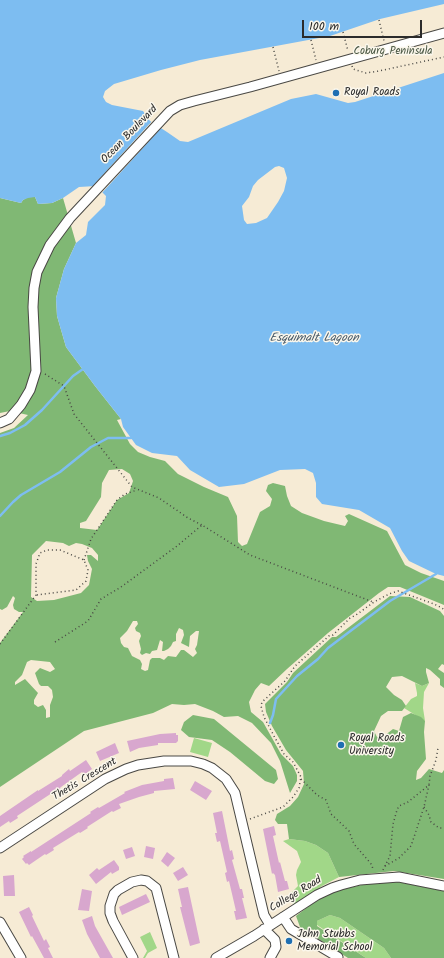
<!DOCTYPE html>
<style>
body{margin:0}
#map{position:relative;width:444px;height:958px;overflow:hidden;background:#f6ebd5;font-family:Kalam,sans-serif}
canvas{display:block}
.scale{position:absolute;left:302px;top:20px;width:120px;height:18px;box-sizing:border-box;border:2px solid #2b2b2b;border-top:0;padding-left:5px;font-size:12px;line-height:14px;white-space:nowrap;color:#2b2b2b;-webkit-text-stroke:3px #fbf7ec;paint-order:stroke}
</style>
<div id="map">
<canvas width="444" height="958"></canvas>
<div class="scale">100 m</div>
</div>
<script>
const ctx = document.querySelector('canvas').getContext('2d');
ctx.lineJoin = 'round';
function fill(path, color) { ctx.fillStyle = color; ctx.fill(path, 'evenodd'); }
const poly = rows => new Path2D(rows.map(r => 'M' + r).join(''));
function strokePath(path, color, width, dash) { ctx.strokeStyle = color; ctx.lineWidth = width; ctx.lineCap = dash ? 'butt' : 'round'; ctx.setLineDash(dash || []); ctx.stroke(path); }
function label(font, color, halo, rows, align = 'center') {
  ctx.font = font + ' Kalam,sans-serif'; ctx.lineWidth = 3; ctx.setLineDash([]); ctx.textBaseline = 'middle'; ctx.strokeStyle = halo; ctx.fillStyle = color; for (const [text, x, y, turn = 0] of rows) {
    ctx.save(); ctx.translate(x, y); ctx.rotate((+turn || 0) * Math.PI / 180); ctx.textAlign = isNaN(turn) ? turn : align; if (halo) ctx.strokeText(text, 0, 0); ctx.fillText(text, 0, 0); ctx.restore();
  }
}
fill(poly([
 [415,683,422,686,429,683,424,692,423,708,425,721,404,708,411,699,417,696,417,693],
 [194,738,212,743,208,757,190,752],
 [289,839,305,841,316,845,328,853,339,877,322,886,294,905,290,894,298,886,296,875,297,870,301,862,297,851,283,841],
 [330,915,340,918,384,948,391,958,366,958,317,925,317,921],
 [150,932,157,948,148,953,145,958,143,958,147,951,140,937]
]), '#a1d788');
fill(poly([
 [28,197,35,197,38,204,52,203,63,198,76,243,64,269,56,298,57,316,66,347,95,386,121,419,117,420,130,444,138,452,150,457,165,461,178,474,204,487,228,497,237,516,238,542,242,546,247,544,260,512,270,506,272,499,266,491,268,485,273,483,285,486,287,496,291,506,302,513,324,521,345,526,348,521,345,516,349,514,387,531,405,565,421,573,444,581,444,605,400,587,388,587,379,593,328,633,287,669,269,686,261,683,255,690,249,702,251,712,263,722,281,754,293,766,297,775,297,781,290,793,280,761,271,743,252,723,238,716,224,717,213,711,195,704,184,705,172,704,153,713,84,731,0,787,0,643,23,612,19,612,14,609,13,605,15,598,13,596,7,607,2,610,0,609,0,433,14,428,28,415,10,411,0,413,0,198,21,203,23,200],
 [122,469,130,474,133,481,129,493,117,500,97,530,80,528,80,523,86,521,101,497,102,483,109,470],
 [46,541,63,543,69,546,76,543,82,544,92,548,98,555,98,561,91,555,87,555,88,561,92,569,89,585,81,593,54,600,37,601,31,597,32,555],
 [133,621,137,621,138,624,135,628,136,631,140,633,141,636,139,641,141,649,140,653,142,655,146,653,150,654,152,651,157,650,160,640,163,642,162,651,164,651,168,649,171,646,173,642,176,641,176,634,179,628,183,630,184,635,181,643,189,647,190,636,196,631,199,631,197,645,195,649,197,653,193,657,184,650,181,650,176,657,168,656,164,660,160,658,152,658,150,660,148,670,145,671,141,669,142,664,140,660,132,656,128,648,124,647,121,643,120,638,127,631],
 [31,660,50,662,55,669,50,672,40,668,35,673,39,684,41,686,48,686,52,690,53,697,50,705,50,717,46,718,46,710,43,705,38,707,34,704,34,700,38,693,25,679,15,685,15,682,22,675,27,662],
 [390,596,410,597,440,611,444,616,444,665,442,664,438,669,444,673,444,688,440,685,440,679,430,670,426,668,426,672,429,683,422,686,402,676,392,677,386,687,394,695,402,700,406,706,402,711,388,711,381,716,374,731,377,737,384,736,393,729,399,731,403,717,411,713,421,717,425,721,424,732,426,759,417,771,416,780,421,778,429,769,442,773,444,770,444,879,394,871,339,877,328,853,316,845,305,841,289,839,287,824,278,824,275,820,277,814,290,806,298,797,304,784,303,771,286,750,272,726,266,712,265,704,287,682,293,673,332,637,336,637],
 [193,715,214,719,276,770,278,779,274,784,265,781,230,752,212,740,189,737,181,730,184,722],
 [398,882,444,891,444,958,391,958,384,948,340,918,330,915,317,921,317,926,366,958,348,958,300,927,296,916,318,899,340,890,366,884]
]), '#80b874');
fill(poly([
 [0,0,444,0,444,4,380,19,330,36,200,60,161,70,114,84,105,91,103,97,106,102,112,105,143,111,150,121,167,132,180,141,188,142,291,99,316,94,348,103,355,102,444,73,444,576,436,574,409,561,402,551,390,528,359,510,322,504,316,497,316,483,313,473,305,469,280,470,244,484,219,487,190,470,177,456,152,453,136,445,123,427,121,419,95,386,66,347,57,316,56,298,64,269,76,243,86,235,88,222,105,205,106,196,96,186,79,187,63,198,52,203,38,204,35,197,28,198,23,200,21,203,0,198],
 [279,166,284,168,287,178,284,191,278,202,267,218,256,223,247,224,244,220,242,206,249,197,253,186,258,180,275,167]
]), '#7dbdf1');
fill(poly([
 [153,120,162,127,101,194,95,188,90,189]
]), '#f6ebd5');
strokePath(poly([
 [0,436,10,433,25,425,42,410,73,376,83,369],
 [0,516,13,502,21,495,60,472,91,447,108,438,131,438],
 [270,723,273,715,276,699,297,676,318,659,328,648,390,601,436,574]
]), '#7dbdf1', 2.5);
fill(poly([
 [176,733,176,735,178,735,178,741,176,743,158,743,158,745,139,748,130,752,127,741,160,734],
 [115,743,119,753,100,761,96,752],
 [86,760,92,769,84,775,82,772,61,787,60,788,61,790,53,795,52,793,17,816,18,818,10,823,9,821,0,827,0,816,38,790,38,791,62,776,62,775,69,769,70,771],
 [173,778,175,789,154,791,154,793,139,797,119,804,121,808,113,812,112,811,87,827,88,828,80,833,79,832,53,848,54,850,46,855,45,854,29,865,27,863,26,864,22,859,24,857,23,856,31,851,31,852,91,813,90,812,98,807,99,808,125,793,124,792,142,785,164,781,164,779],
 [195,781,212,791,206,800,190,790],
 [222,811,230,851,232,850,234,859,232,860,240,889,242,889,244,898,242,898,247,918,236,920,234,911,236,911,229,881,227,882,225,873,227,872,220,841,217,842,215,833,217,833,213,813],
 [274,826,276,835,273,836,279,863,280,862,285,881,287,881,289,889,278,892,275,875,273,873,272,874,263,829],
 [146,846,155,848,153,859,144,857],
 [132,847,135,856,126,859,123,850],
 [167,852,175,858,168,867,161,861],
 [114,860,119,867,119,870,112,874,111,872,96,884,89,875,97,868,99,870],
 [183,867,188,875,178,881,173,873],
 [14,875,15,896,4,896,3,876],
 [188,887,200,943,190,946,180,907,182,907,178,889],
 [82,889,92,891,89,911,78,910],
 [146,894,150,902,122,915,119,907],
 [29,907,33,915,32,916,44,941,46,939,50,947,48,948,53,958,44,958,32,936,31,937,19,912],
 [92,916,95,926,113,958,100,958,87,934,82,920]
]), '#d8a7ce');
const minor = poly([
 [0,423,9,419,21,405,30,390,36,371,33,307,34,288,37,272,50,245,70,218,170,111,180,105,194,101,250,87,444,33],
 [0,848,105,779,126,769,138,765,164,761,191,761,203,764,212,768,226,779,235,793,264,915,270,925],
 [283,917,291,929,338,957],
 [0,922,21,958],
 [264,929,275,940,276,947,270,958],
 [133,958,113,921,110,913,110,906,114,894,118,890,132,882,141,880,147,881,156,888,174,958],
 [216,958,254,936,317,895,332,888,341,885,360,880,399,877,444,886]
]);
strokePath(minor, '#494844', 11);
strokePath(poly([
 [379,20,384,41],
 [343,32,348,51],
 [311,40,316,60],
 [273,47,279,71],
 [352,66,353,69,366,73,379,71,444,57],
 [45,374,64,386,74,414,132,487,159,498,188,518,202,525],
 [84,560,91,539,117,500,125,494,137,490],
 [55,642,88,621,101,599,121,587,177,546,202,525,250,555,373,602],
 [0,644,36,595,36,564,40,553,47,550,60,550,84,560,88,570,86,581,76,590,36,595],
 [301,779,317,795,326,800,331,814,349,831,354,844,372,865,373,870],
 [424,807,429,815,431,822,439,828,444,828],
 [250,819,283,807,293,797,299,788,301,777,293,762,284,754,274,736,264,717,261,706,262,702,285,681,295,666,330,635,333,635,350,618,356,615,374,602,389,594,398,591,434,604,442,608,444,610],
 [385,866,399,858,411,846,424,807,429,785],
 [383,870,390,856,393,824,397,810,399,806,408,802,429,785,430,776,436,760,438,748]
]), '#494844', 1.5, [1, 3]);
strokePath(minor, '#fff', 9);
for (const [x, y, r, color] of [
 [336,93,4,"#1f6fb2"],
 [341,745,4,"#1f6fb2"],
 [289,941,4,"#1f6fb2"]
]) { const dot = new Path2D(); dot.arc(x, y, r, 0, 2 * Math.PI); ctx.fillStyle = color; ctx.fill(dot); strokePath(dot, '#fbf7ec', 1.5); }
label('11px', '#485642', '#fbf7ec', [
 ["Coburg Peninsula",393,52]
]);
label('11px', '#2b2b2b', '#fbf7ec', [
 ["Royal Roads",344,93],
 ["Royal Roads",349,739],
 ["University",349,752],
 ["John Stubbs",297,935],
 ["Memorial School",297,948]
], 'left');
label('11px', '#2b2b2b', '#fbf7ec', [
 ["Ocean Boulevard",130,135,-46],
 ["Thetis Crescent",85,780,-31],
 ["College Road",296,895,-31]
]);
label('italic 12px', '#445766', '#fbf7ec', [
 ["Esquimalt Lagoon",314,339]
]);
</script>
